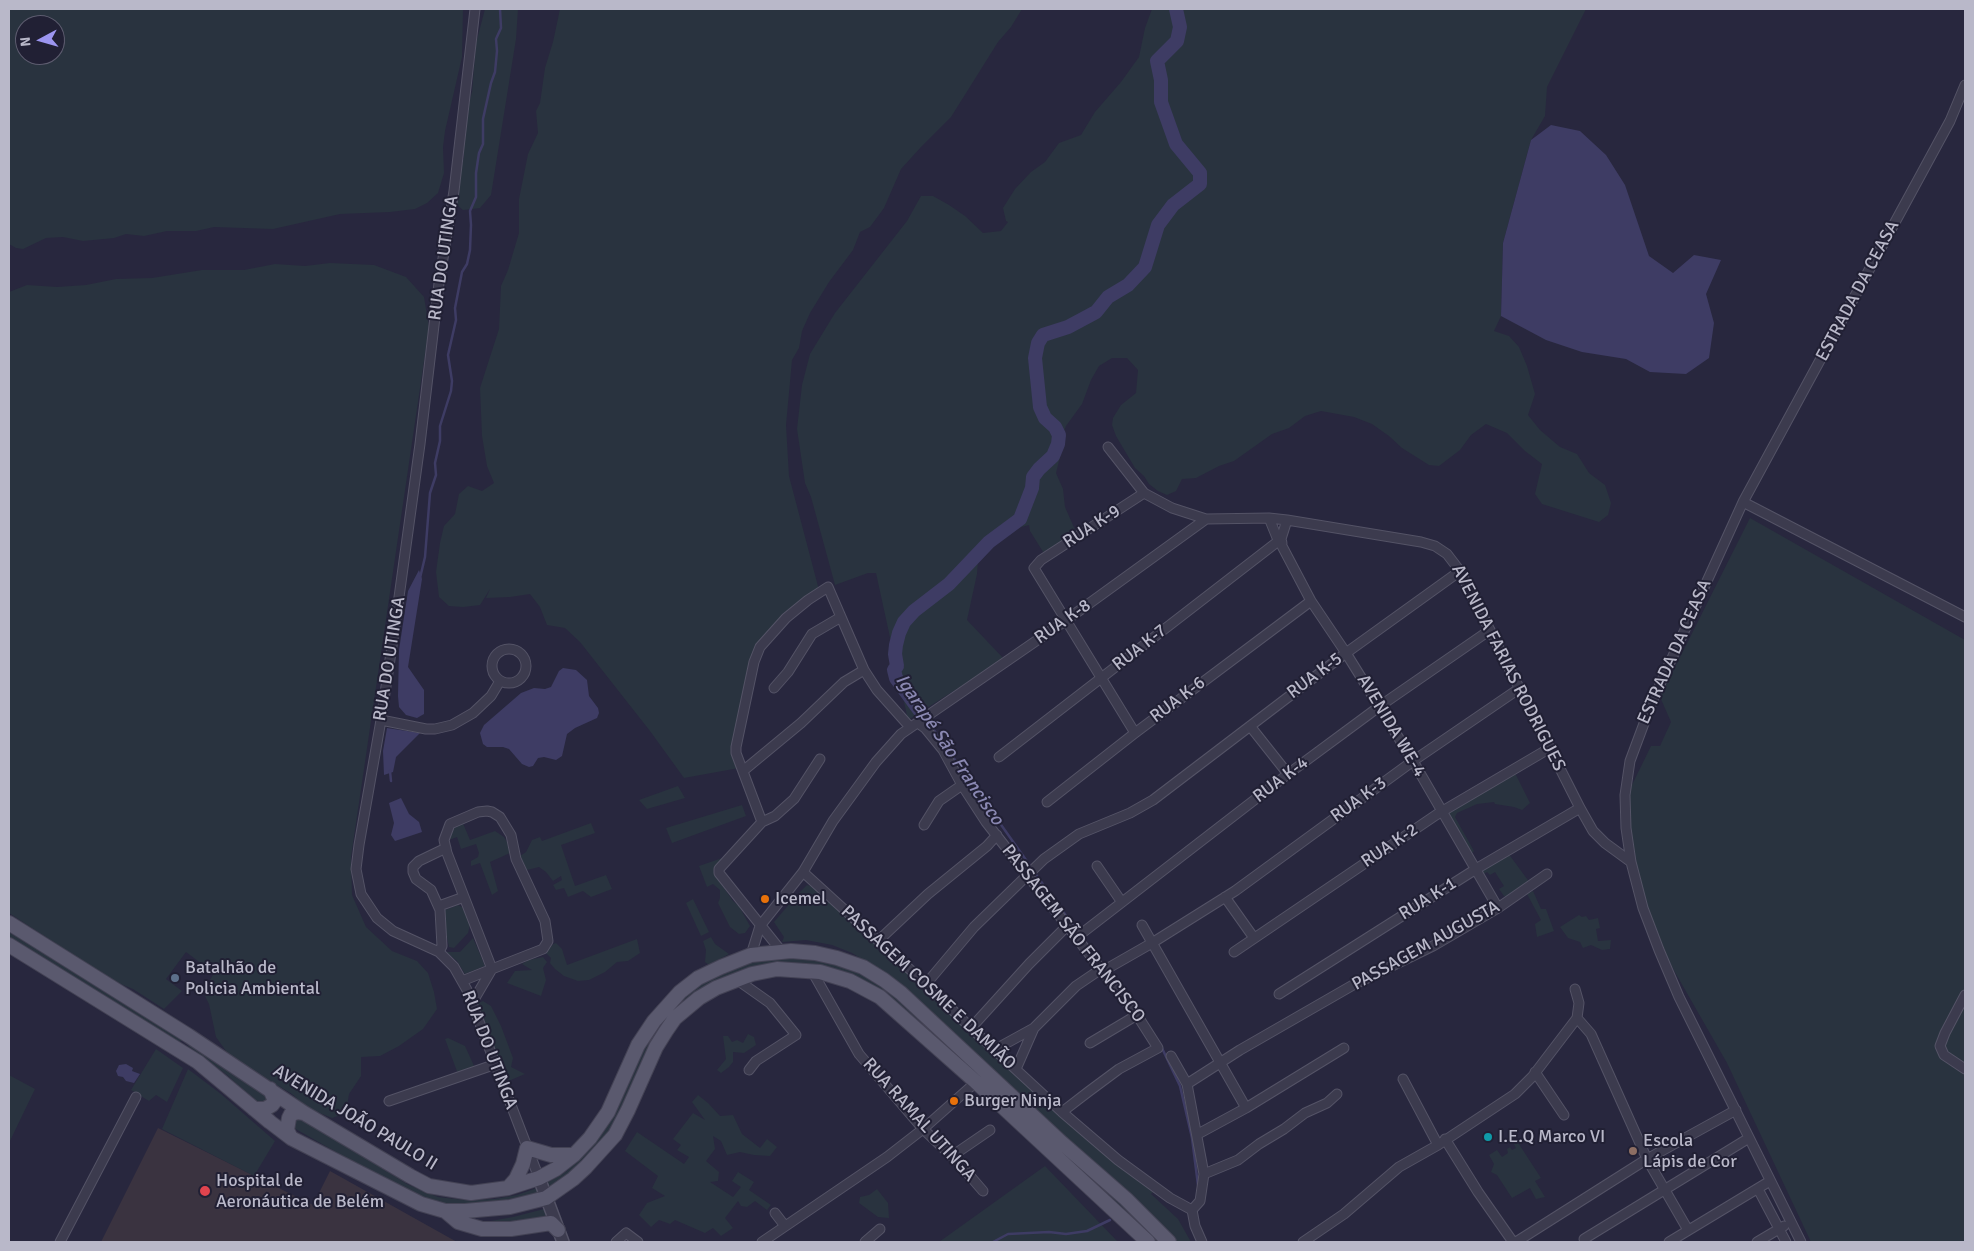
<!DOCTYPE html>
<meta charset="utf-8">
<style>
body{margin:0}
#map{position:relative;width:1974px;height:1251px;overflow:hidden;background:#28273e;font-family:Signika,sans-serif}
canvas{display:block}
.frame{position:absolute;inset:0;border:10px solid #b9b8c9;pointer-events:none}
.north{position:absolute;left:15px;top:15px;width:50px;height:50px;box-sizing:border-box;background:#212034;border:1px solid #5e5d70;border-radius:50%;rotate:264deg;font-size:14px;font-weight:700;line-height:20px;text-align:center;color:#b9b8c9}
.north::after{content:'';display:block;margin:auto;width:18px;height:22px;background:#9c95f0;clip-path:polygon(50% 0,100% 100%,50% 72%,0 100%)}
</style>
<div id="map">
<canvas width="1974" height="1251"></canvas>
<div class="frame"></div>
<div class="north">N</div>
</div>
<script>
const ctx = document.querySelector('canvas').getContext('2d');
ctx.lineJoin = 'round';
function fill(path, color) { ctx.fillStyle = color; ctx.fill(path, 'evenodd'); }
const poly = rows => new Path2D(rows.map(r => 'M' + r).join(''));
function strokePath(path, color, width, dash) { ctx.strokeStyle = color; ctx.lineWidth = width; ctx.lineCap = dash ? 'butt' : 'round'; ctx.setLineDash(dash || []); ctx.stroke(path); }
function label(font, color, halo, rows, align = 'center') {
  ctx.font = font + ' Signika,sans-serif'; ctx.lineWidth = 4; ctx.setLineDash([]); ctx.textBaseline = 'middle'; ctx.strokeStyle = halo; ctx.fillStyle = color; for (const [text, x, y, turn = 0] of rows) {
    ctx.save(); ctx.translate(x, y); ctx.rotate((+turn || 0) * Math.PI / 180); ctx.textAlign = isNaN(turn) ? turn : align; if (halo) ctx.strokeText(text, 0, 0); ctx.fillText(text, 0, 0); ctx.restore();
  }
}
fill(poly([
 [158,1128,313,1205,330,1171,457,1242,101,1242]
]), '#3a3340');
fill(poly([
 [9,9,463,9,462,57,445,131,443,147,444,173,438,193,427,203,415,209,390,212,340,214,273,229,214,227,196,231,167,231,144,236,126,234,114,238,83,241,63,237,46,238,23,249,16,248,9,244],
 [25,25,55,25,55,55,25,55],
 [485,9,518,9,516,39,491,195,480,208,463,210,457,205,457,181,464,157,464,121,472,92,476,43],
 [560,9,1022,9,1011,27,998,42,951,117,921,147,901,169,884,208,870,227,860,232,853,250,829,282,810,313,802,331,799,348,792,360,790,382,786,425,789,476,819,590,765,639,734,746,739,768,684,778,650,731,580,642,565,628,547,625,540,607,530,594,510,597,486,598,490,589,480,605,463,607,449,606,439,597,436,572,440,543,444,526,455,514,459,494,468,486,482,491,494,483,487,466,482,436,480,388,499,329,501,286,508,270,519,233,519,199,528,154,538,133,536,111,540,103,545,68,553,42],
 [1152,9,1586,9,1547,87,1545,116,1531,140,1503,243,1501,316,1494,331,1509,336,1519,347,1527,366,1535,394,1528,415,1540,430,1560,447,1577,454,1589,473,1605,485,1611,503,1608,515,1599,522,1542,504,1535,494,1542,464,1525,451,1507,433,1486,424,1471,435,1460,450,1439,466,1429,465,1402,448,1389,436,1372,424,1354,417,1321,411,1305,416,1289,428,1272,434,1234,461,1219,466,1196,478,1182,479,1176,491,1167,495,1158,491,1149,484,1144,476,1135,468,1116,436,1112,425,1113,418,1121,405,1136,393,1138,370,1127,358,1112,358,1099,366,1091,380,1082,404,1066,426,1062,436,1063,445,1056,473,1063,489,1065,507,1076,532,1045,555,1030,531,1029,525,1003,532,991,539,975,555,978,561,977,574,967,620,1004,659,908,720,876,573,868,573,835,585,811,497,805,483,797,429,802,385,810,354,835,313,907,221,921,196,933,196,949,205,965,216,983,233,1001,231,1008,222,1006,221,1003,208,1015,189,1031,172,1045,162,1059,143,1081,135,1095,112,1121,82,1139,57,1145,28],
 [330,263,374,265,406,277,424,297,429,327,351,857,352,895,366,927,392,951,417,961,428,973,434,992,437,1009,423,1029,399,1046,380,1056,361,1057,361,1076,349,1094,346,1113,332,1118,307,1108,292,1094,231,1058,216,1037,209,1004,203,992,214,973,186,952,166,979,182,991,164,1009,133,989,113,981,9,913,9,292,27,285,57,287,86,285,116,279,152,278,202,270,244,270,275,264,305,266],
 [1750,518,1965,640,1965,1242,1811,1242,1727,1063,1668,960,1637,879,1630,830,1630,789,1651,746,1660,746,1671,722,1660,697],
 [1514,771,1530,803,1522,810,1514,807,1495,804,1494,802,1477,804,1457,813,1455,817,1474,851,1471,854,1448,814],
 [678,786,685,798,647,809,639,800],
 [742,805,746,816,672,843,666,828],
 [462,821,470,840,495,831,504,837,509,845,510,853,490,862,498,891,492,895,480,863,471,866,471,861,478,857,479,853,476,844,461,849,457,837,449,840,447,835,450,827],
 [591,823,595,833,561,845,575,886,606,875,612,889,591,897,583,891,568,897,564,888,556,890,553,885,562,880,561,876,553,881,546,872,539,867,527,870,520,856,526,852,532,840,540,837,542,841],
 [1508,853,1530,883,1512,898,1504,896,1499,889,1504,886,1495,872,1490,875,1487,872,1482,875,1480,869],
 [725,857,715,875,733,901,739,906,750,926,745,933,739,934,730,927,718,903,720,898,720,890,713,884,707,887,699,866],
 [807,885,817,888,1155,1190,1151,1194,1178,1219,1191,1242,1176,1242,889,975,852,953,832,945,806,940,782,942,784,937,774,922,797,895],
 [1533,891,1541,909,1546,909,1554,931,1537,937,1535,924,1541,920,1527,894],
 [693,899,709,932,701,936,686,903],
 [458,905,462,907,468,916,470,925,468,933,454,948,449,947,445,928,445,910],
 [1579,915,1582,917,1586,916,1589,920,1598,918,1600,928,1596,929,1598,941,1611,940,1610,949,1602,950,1591,945,1583,948,1580,942,1568,938,1560,927],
 [9,932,120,997,184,1037,180,1042,9,941],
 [711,937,715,944,729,954,709,965,705,962,706,950,703,941],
 [473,938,485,966,465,974,457,961,446,952,460,952],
 [637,939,640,953,628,961,617,962,605,972,589,980,578,981,564,976,555,969,550,963,551,958,546,953,553,944,556,943,562,949,567,965],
 [782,956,828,961,864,975,889,992,1137,1217,1161,1242,1155,1242,1127,1212,884,995,793,965,691,999,632,1094,601,1148,551,1190,548,1182,567,1171,589,1150,609,1123,641,1052,671,1006,709,976,758,959],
 [543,957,547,962,543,968,546,980,541,996,507,983,515,971,532,970,522,964,528,960],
 [483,1001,491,1006,501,1026,513,1058,511,1067,525,1074,506,1082,478,1003],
 [748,1034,754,1037,756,1045,744,1053,733,1052,733,1062,729,1067,721,1073,717,1070,726,1059,723,1036,728,1036,732,1042,737,1040,743,1043],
 [448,1038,465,1046,475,1068,458,1074,445,1039],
 [191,1041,269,1096,270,1102,261,1107,227,1075,188,1046],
 [156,1049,183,1068,167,1102,156,1095,149,1101,131,1090],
 [188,1069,221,1094,275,1141,254,1176,162,1129],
 [9,1075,35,1089,9,1143],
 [698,1095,708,1103,720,1116,733,1115,742,1134,760,1148,767,1139,777,1147,770,1156,754,1155,740,1152,727,1155,721,1141,713,1136,715,1149,706,1161,719,1172,718,1181,710,1182,733,1197,741,1187,732,1181,738,1172,754,1182,749,1190,771,1205,767,1210,755,1201,747,1207,741,1206,738,1201,725,1218,733,1228,721,1236,713,1228,705,1233,675,1220,670,1224,659,1220,651,1227,639,1215,647,1203,665,1196,652,1188,658,1176,625,1151,637,1132,684,1164,689,1157,677,1150,681,1145,673,1139,693,1113,705,1120,692,1102],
 [301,1117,407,1184,438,1197,465,1200,494,1199,517,1195,537,1188,541,1197,460,1208,411,1195,294,1128,296,1118],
 [1510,1137,1515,1138,1541,1178,1535,1181,1545,1197,1536,1199,1530,1188,1512,1198,1497,1175,1491,1172,1494,1164,1489,1155,1497,1150,1502,1157,1508,1153,1507,1149,1510,1147,1512,1150,1516,1148],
 [1045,1166,1118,1242,939,1242],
 [877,1189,888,1203,889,1218,878,1217,859,1203,860,1197,869,1195],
 [544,1209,546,1218,512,1227,485,1222,513,1217]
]), '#29333f');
fill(poly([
 [1551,125,1580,131,1606,155,1625,185,1649,256,1673,273,1694,255,1721,260,1706,294,1714,323,1709,358,1686,374,1650,372,1626,359,1582,352,1546,340,1501,316,1503,243,1531,140],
 [419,570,422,579,408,667,424,690,424,714,417,718,406,715,399,707,398,696,399,650,408,591],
 [563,668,576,670,587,680,589,696,598,708,599,713,597,718,575,728,567,734,562,756,556,760,544,757,538,758,533,766,529,767,522,764,509,749,503,747,487,747,483,744,480,733,484,725,521,693,534,688,545,689,551,687,559,671],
 [387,728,420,733,396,757,393,772,384,775,383,751],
 [401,798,409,814,419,822,422,832,395,841,391,835,394,823,389,803],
 [126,1064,133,1068,132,1071,140,1074,134,1083,126,1081,123,1077,118,1076,116,1071,119,1065]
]), '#3e3c64');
strokePath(poly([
 [420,578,425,557,430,493,436,475,435,463,440,441,440,426,451,391,452,381,448,355,456,320,455,308,462,272,467,264,470,250,471,225,470,211,476,197,476,173,479,153,483,144,483,119,491,83,495,72,497,51,496,39,501,28,500,9],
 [926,719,1031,867],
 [390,771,391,781],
 [1034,872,1078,932],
 [1161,1046,1180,1086,1192,1138,1198,1185],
 [993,1242,1008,1234,1049,1232,1066,1234,1087,1231,1110,1220]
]), '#3e3c64', 2.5);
strokePath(poly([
 [923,715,896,678,894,670,897,666,895,654,896,645,899,633,904,622,914,611,949,584,989,542,1020,519,1032,488,1033,477,1039,469,1053,456,1058,444,1059,435,1055,427,1045,418,1040,407,1035,358,1038,343,1043,335,1068,327,1096,312,1108,297,1128,285,1145,267,1158,225,1173,205,1200,184,1200,173,1176,144,1161,102,1161,80,1157,61,1177,41,1180,27,1176,9]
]), '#3e3c64', 14);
const minor = poly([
 [475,9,454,191,439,283,420,444,396,619,381,720,359,845,356,869,361,894,377,918,393,931,439,952,454,967,467,990,539,1178],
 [1108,447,1144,493,1172,508,1206,519,1269,518,1287,520,1421,542,1435,546,1447,554,1460,571,1580,808,1593,831,1605,843,1631,862],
 [1743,502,1965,617],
 [1269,518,1278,540,1282,546,1311,601,1346,653,1413,761,1498,908],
 [1282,543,1281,539,1287,520],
 '492 666a17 17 0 1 1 34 0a17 17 0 1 1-34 0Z',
 [774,688,788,672,812,634,841,617],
 [381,720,426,729,435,729,452,725,473,713,491,696,500,681],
 [918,723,925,728,943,750,962,785,986,822,1137,1015,1158,1048,1119,1069,1088,1092,1062,1112],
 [1250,726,1288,774],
 [1135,733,1034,568,1041,560,1144,493],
 [999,757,1281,539],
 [743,771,801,723,844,682,864,670],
 [1047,802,1135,733,1311,601],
 [762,822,775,816,794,799,820,759],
 [924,825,939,801,962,785],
 [1097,866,1121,901],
 [803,872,926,984,971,1028,1062,1112,1118,1160,1170,1198,1192,1210,1195,1226,1202,1242],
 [1225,897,1254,938],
 [439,906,464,897],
 [1142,925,1246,1108],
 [1077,937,1288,774,1380,706,1490,630],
 [879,940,928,894,987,846,997,835],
 [439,952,442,946,440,910,431,890,416,879,413,872,413,867,419,861,446,848],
 [782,952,719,873,719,869,762,822,736,753,736,747,754,662,760,647,786,618,808,600,828,587,864,670,877,690,910,727],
 [1234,952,1436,815,1550,748],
 [751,955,760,926,803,872,833,821,876,762,901,734,1065,621,1206,519],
 [812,971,859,1054,923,1129,958,1162,983,1191],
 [1103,971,1152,943,1235,891,1413,761,1520,688],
 [736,979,770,1003,796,1035,756,1061,749,1070],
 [462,981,492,969,543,949,548,941,545,921,516,859,511,835,500,817,492,812,487,811,478,812,450,824,444,840,447,853,492,969,472,1003],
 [926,984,974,927,1044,859,1079,834,1130,813,1153,800,1346,653,1460,571],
 [1279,994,1476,869,1580,808],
 [1965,995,1945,1033,1940,1046,1944,1055,1965,1069],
 [1577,1018,1591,1034,1647,1159,1688,1230],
 [971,1028,1029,964,1067,926],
 [1090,1043,1137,1015],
 [994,1050,1034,1028,1076,986,1101,969],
 [1171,1056,1187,1084,1204,1174,1200,1201,1192,1210],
 [1016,1069,1034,1028],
 [1535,1072,1564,1115],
 [1403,1079,1438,1145],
 [1187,1084,1240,1050,1353,985,1433,946,1498,908,1547,874],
 [389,1101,496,1064],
 [1198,1134,1246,1108,1344,1048],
 [1445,1139,1478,1192,1513,1242],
 [952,1156,990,1130],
 [1204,1174,1238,1160,1259,1144,1284,1129,1305,1113,1327,1103,1337,1094],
 [1758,1189,1786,1242],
 [775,1213,785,1226],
 [1584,1239,1749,1138],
 [60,1242,136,1097],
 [616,1242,626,1233,638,1242],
 [762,1242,887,1157,923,1129,976,1082],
 [865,1242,880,1229],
 [1303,1242,1344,1214,1399,1167,1438,1145,1515,1094,1532,1077,1577,1018,1579,1003,1575,989],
 [1516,1242,1647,1159,1736,1110],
 [1669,1242,1770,1181],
 [1757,1242,1784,1226],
 [1801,1242,1679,997,1659,950,1643,908,1631,862,1626,828,1625,795,1630,761,1652,702,1743,502,1950,121,1965,85]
]);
const tertiary = poly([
 [539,1178,563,1242]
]);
const primary = poly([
 [9,923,189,1036,304,1113,410,1176,429,1186,471,1193,508,1188,539,1178,556,1169,574,1155,590,1138,608,1112,638,1045,654,1021,680,992,698,978,721,967,751,955,791,951,815,953,837,958,863,967,884,980,901,993,1062,1143,1126,1199,1169,1242],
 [9,945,198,1062,270,1122,291,1138,421,1204,445,1211,465,1211,510,1207,546,1198,573,1179,586,1167,615,1135,628,1110,656,1047,666,1031,675,1018,699,998,716,988,752,974,777,969,820,972,850,981,880,997,976,1082,1148,1242],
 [254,1109,265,1109,272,1105,275,1101,270,1089],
 [291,1138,287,1130,289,1118,291,1114,298,1112,304,1113],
 [508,1188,516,1179,523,1164,527,1148,551,1155,574,1155],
 [445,1211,458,1222,482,1229,511,1229,551,1223,558,1230]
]);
strokePath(minor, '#545366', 11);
strokePath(tertiary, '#545366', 14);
strokePath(primary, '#434254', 16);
strokePath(minor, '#3c3b4e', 9);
strokePath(tertiary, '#3c3b4e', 11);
strokePath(primary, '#5a596e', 14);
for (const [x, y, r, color] of [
 [765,899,5,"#e8710a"],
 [175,978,5,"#5c6f8a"],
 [954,1101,5,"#e8710a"],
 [1488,1137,5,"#0f9aa8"],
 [1633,1151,5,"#8d6e63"],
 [205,1191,6,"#e0444e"]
]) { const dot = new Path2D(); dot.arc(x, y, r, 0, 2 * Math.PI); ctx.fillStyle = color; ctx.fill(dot); strokePath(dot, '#212034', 2); }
label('18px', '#b9b8c9', '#212034', [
 ["RUA DO UTINGA",444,258,-82],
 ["ESTRADA DA CEASA",1858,291,-62],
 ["RUA K-9",1092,527,-33],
 ["RUA K-8",1063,622,-35],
 ["RUA K-7",1140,648,-38],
 ["ESTRADA DA CEASA",1675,652,-66],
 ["RUA DO UTINGA",390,659,-81],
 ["AVENIDA FARIAS RODRIGUES",1508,668,63],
 ["RUA K-5",1315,676,-37],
 ["RUA K-6",1178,700,-37],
 ["AVENIDA WE-4",1391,726,59],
 ["RUA K-4",1281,780,-37],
 ["RUA K-3",1359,800,-36],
 ["RUA K-2",1390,846,-34],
 ["RUA K-1",1428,899,-32],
 ["PASSAGEM SÃO FRANCISCO",1073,934,52],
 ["PASSAGEM AUGUSTA",1426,946,-29],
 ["PASSAGEM COSME E DAMIÃO",928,988,43],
 ["RUA DO UTINGA",489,1050,69],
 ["AVENIDA JOÃO PAULO II",355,1118,31],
 ["RUA RAMAL UTINGA",919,1120,48]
]);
label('18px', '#b9b8c9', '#212034', [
 ["Icemel",775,899],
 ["Batalhão de",185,968],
 ["Policia Ambiental",185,989],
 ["Burger Ninja",964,1101],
 ["I.E.Q Marco VI",1498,1137],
 ["Escola",1643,1141],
 ["Lápis de Cor",1643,1162],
 ["Hospital de",216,1181],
 ["Aeronáutica de Belém",216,1202]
], 'left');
label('italic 19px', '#8a88b2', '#212034', [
 ["Igarapé São Francisco",949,750,56]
]);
</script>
